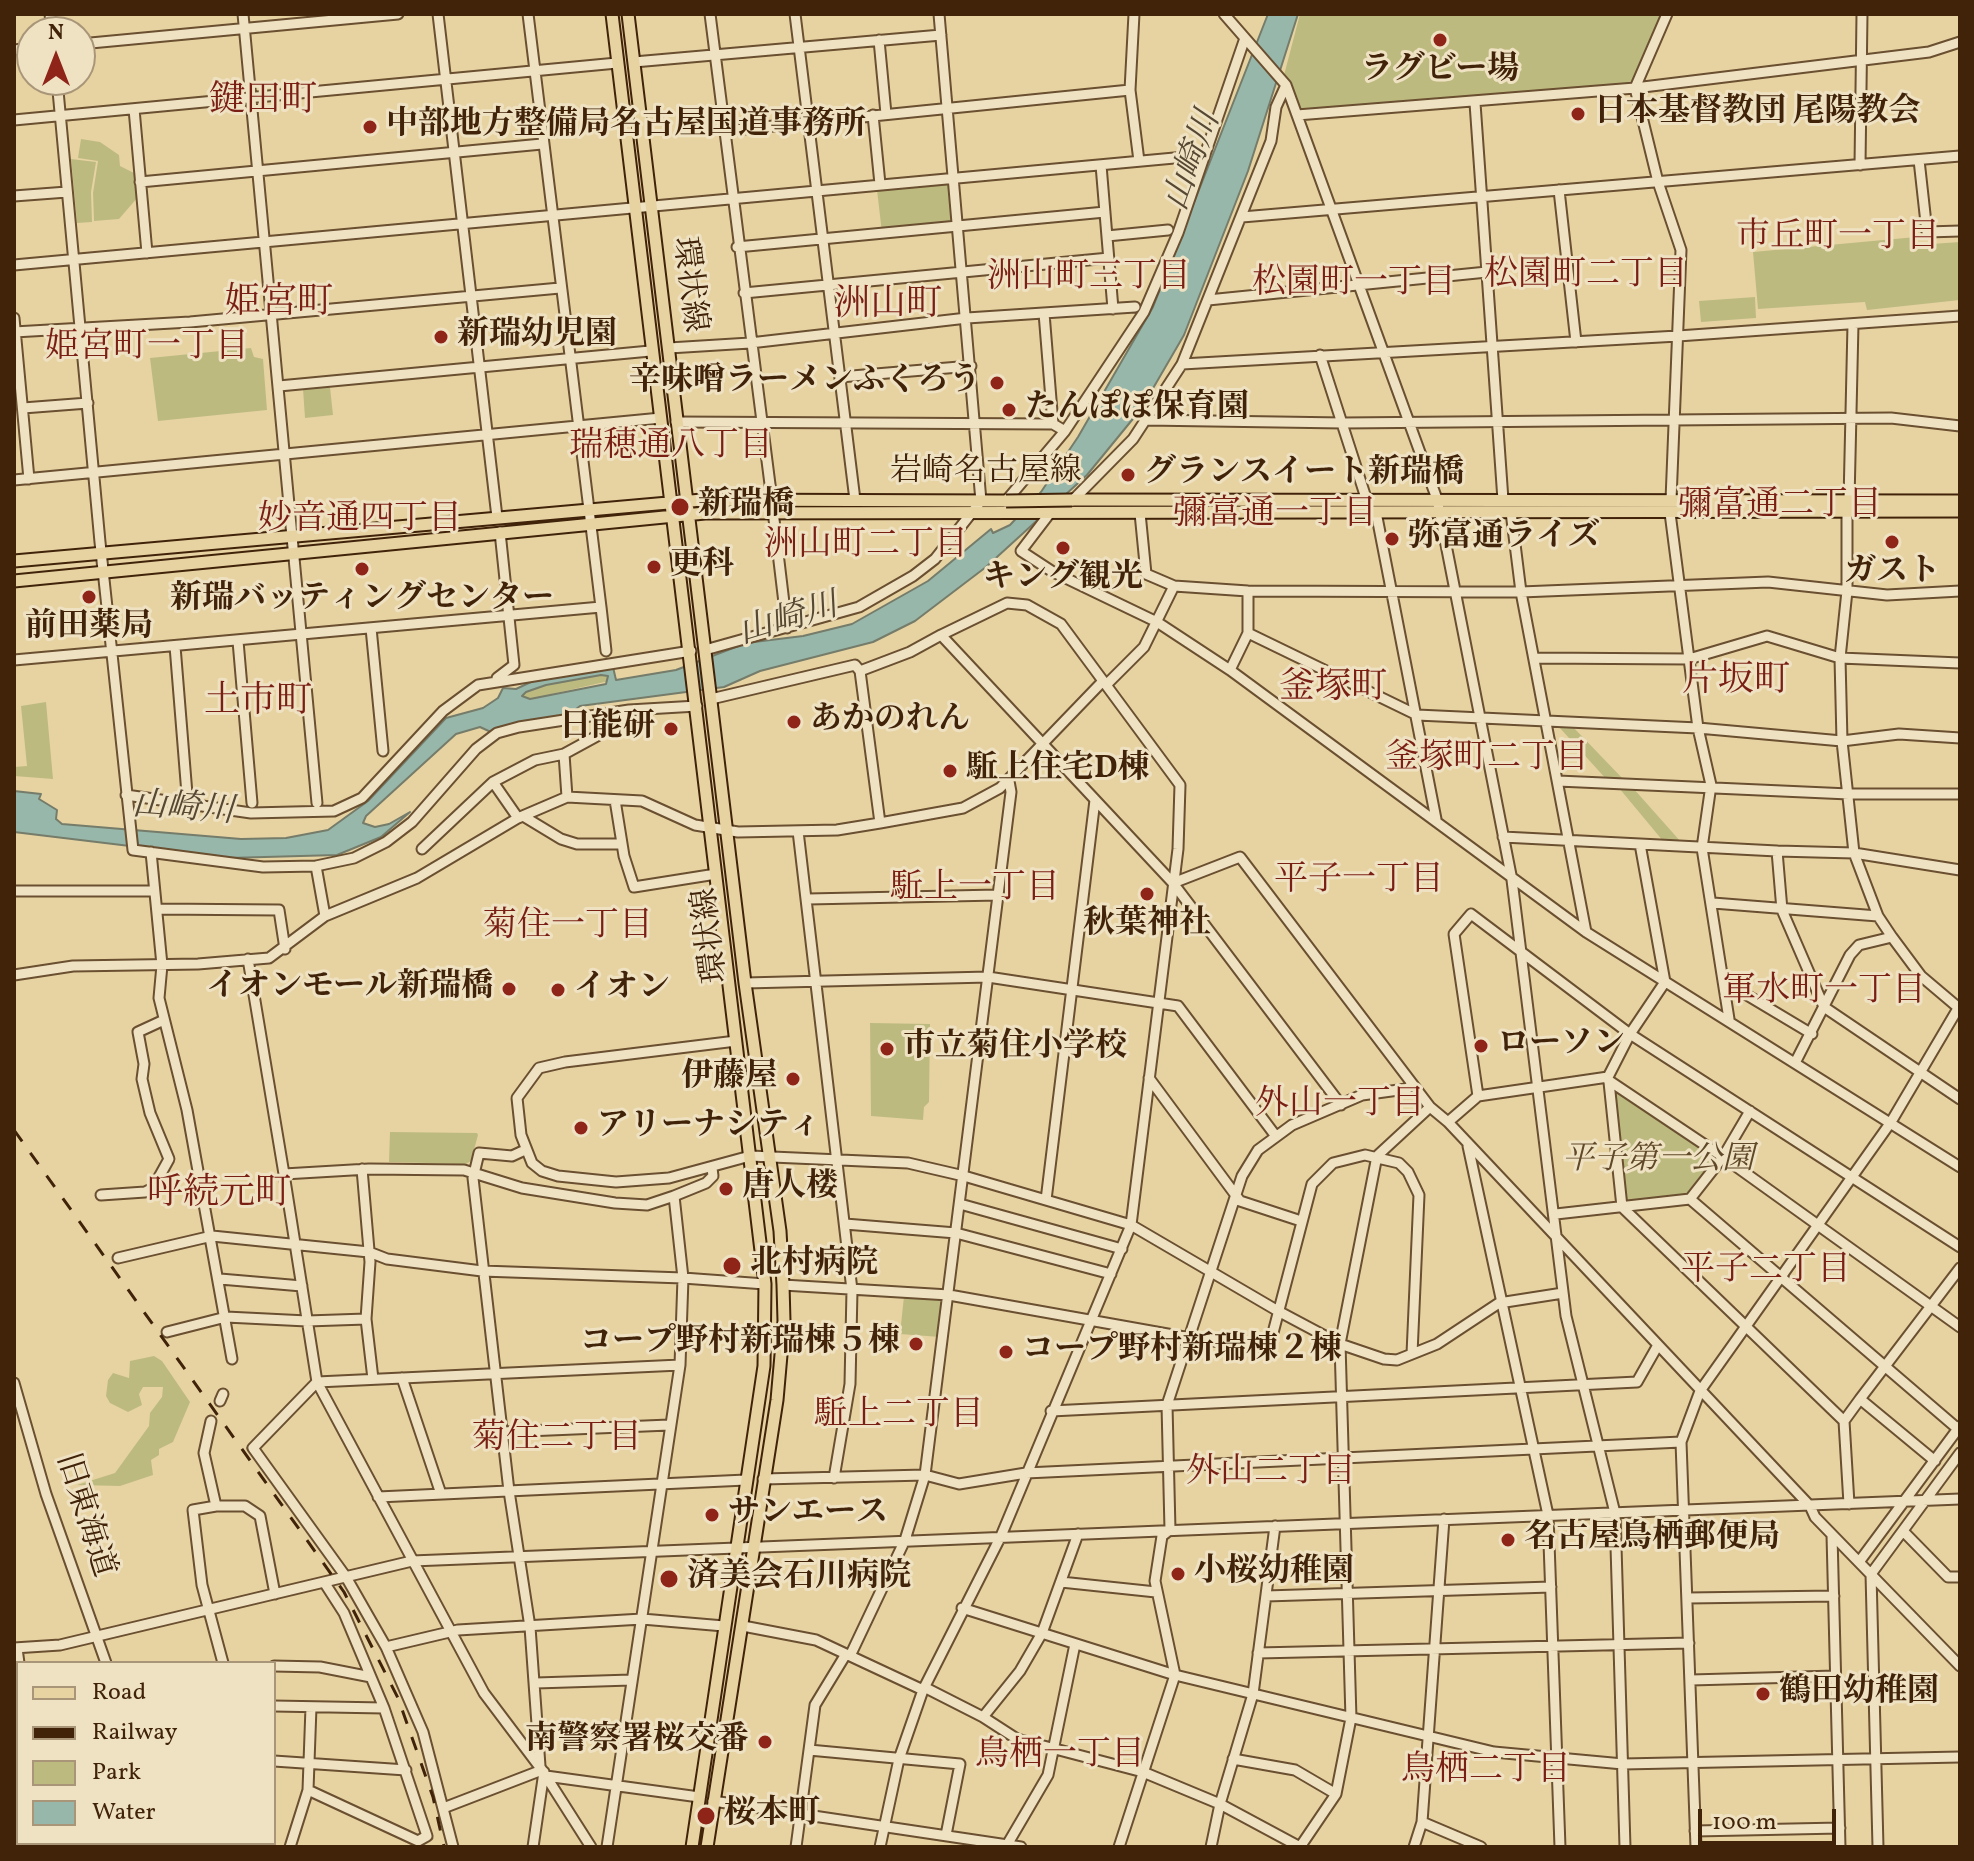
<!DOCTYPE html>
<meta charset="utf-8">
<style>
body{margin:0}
#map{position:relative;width:1974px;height:1861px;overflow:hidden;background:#e7d3a2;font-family:Vollkorn,serif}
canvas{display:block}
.frame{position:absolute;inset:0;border:16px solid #41230a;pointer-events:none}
.legend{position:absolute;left:16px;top:1661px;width:260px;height:184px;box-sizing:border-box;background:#efe2c3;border:2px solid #a99679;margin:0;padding:10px 14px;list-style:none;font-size:24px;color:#41230a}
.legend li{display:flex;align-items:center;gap:16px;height:40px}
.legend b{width:40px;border:2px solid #a99679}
.north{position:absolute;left:16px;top:16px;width:80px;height:80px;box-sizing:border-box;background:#efe2c3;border:2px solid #a99679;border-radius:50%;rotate:0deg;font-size:22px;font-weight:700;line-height:32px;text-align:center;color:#41230a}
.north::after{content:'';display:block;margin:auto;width:28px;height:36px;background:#8f2418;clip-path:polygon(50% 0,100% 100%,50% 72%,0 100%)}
.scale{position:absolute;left:1698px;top:1809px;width:138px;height:36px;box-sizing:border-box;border:4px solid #41230a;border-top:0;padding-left:10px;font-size:24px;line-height:28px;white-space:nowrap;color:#41230a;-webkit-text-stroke:6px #efe2c3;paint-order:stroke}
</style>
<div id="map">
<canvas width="1974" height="1861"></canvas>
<div class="frame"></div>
<ul class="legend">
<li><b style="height:10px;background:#e7d3a2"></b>Road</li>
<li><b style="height:10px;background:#41230a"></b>Railway</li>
<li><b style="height:22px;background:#bdba80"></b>Park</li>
<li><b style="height:22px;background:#97b7aa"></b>Water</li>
</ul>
<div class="north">N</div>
<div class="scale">100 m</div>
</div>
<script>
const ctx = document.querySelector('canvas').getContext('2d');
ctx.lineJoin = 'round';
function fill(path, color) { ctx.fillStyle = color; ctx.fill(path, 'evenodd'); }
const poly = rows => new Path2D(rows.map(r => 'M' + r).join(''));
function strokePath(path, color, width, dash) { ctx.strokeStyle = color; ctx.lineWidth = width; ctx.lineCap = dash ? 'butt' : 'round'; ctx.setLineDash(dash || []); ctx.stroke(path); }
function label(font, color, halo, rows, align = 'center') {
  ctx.font = font + ' Vollkorn,"Noto Serif JP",serif'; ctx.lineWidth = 6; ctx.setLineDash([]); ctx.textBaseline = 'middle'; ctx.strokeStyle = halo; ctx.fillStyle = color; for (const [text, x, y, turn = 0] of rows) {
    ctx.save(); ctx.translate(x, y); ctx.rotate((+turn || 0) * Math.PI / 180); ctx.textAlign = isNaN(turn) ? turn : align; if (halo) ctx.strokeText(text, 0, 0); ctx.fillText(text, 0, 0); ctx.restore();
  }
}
fill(poly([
 [1300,14,1667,14,1635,88,1297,115,1283,79],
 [81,139,100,142,119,155,120,166,136,174,138,197,119,219,94,221,93,193,98,161,78,158],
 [71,159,96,162,91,192,92,222,77,223],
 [952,183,956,225,882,233,877,190],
 [1916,237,1917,245,1960,242,1960,300,1867,310,1865,302,1758,309,1753,252],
 [1755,297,1756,318,1701,322,1699,301],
 [251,348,254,357,263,359,267,410,158,421,150,358],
 [330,387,333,415,305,418,303,389],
 [601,675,608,676,609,681,530,699,522,696,526,692,546,685],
 [46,702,53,779,14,776,14,767,27,766,21,706],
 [1559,727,1574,728,1625,781,1607,780],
 [1619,788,1633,788,1681,842,1663,841],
 [870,1023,930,1024,929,1102,924,1107,923,1120,871,1116],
 [1609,1085,1719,1157,1688,1197,1623,1204],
 [390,1132,477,1133,478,1135,471,1161,466,1164,389,1162],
 [904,1296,945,1299,940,1337,900,1334],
 [154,1356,162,1361,190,1402,173,1442,159,1449,159,1455,151,1460,153,1475,120,1486,77,1485,115,1473,149,1426,150,1413,162,1397,163,1387,143,1387,139,1394,142,1405,128,1412,110,1403,106,1396,108,1380,113,1373,129,1378,130,1361]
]), '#bdba80');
const water = poly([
 [1268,14,1298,14,1248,171,1184,335,1141,409,1087,475,986,567,915,621,873,642,760,671,724,687,580,706,576,709,582,713,493,733,480,727,456,734,366,816,363,823,375,827,389,824,410,812,381,837,337,855,229,858,14,832,14,791,41,794,39,799,57,810,56,819,62,824,241,839,286,838,328,830,368,801,446,718,483,708,498,698,503,688,516,689,533,681,613,667,616,680,676,670,746,643,803,636,852,624,928,581,991,529,993,533,1010,525,1041,492,1078,437,1153,307,1268,14],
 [601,675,608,676,606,684,530,699,522,696,526,692,546,685,601,675]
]);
fill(water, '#97b7aa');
strokePath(water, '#757c6a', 2);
const minor = poly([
 [50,14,52,32],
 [243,14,317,803],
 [438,14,497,517],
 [710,14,772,500],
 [795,14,855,500],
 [1134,14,1130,90,1139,161],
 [1224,14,1286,85,1437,499,1512,880,1566,1316,1615,1513,1625,1847],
 [1667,14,1635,88,1658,182,1681,250,1671,500],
 [879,40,886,114],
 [80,44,398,14],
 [14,50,32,48],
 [634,62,941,35],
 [57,80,100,542,133,850,263,867,316,866,354,858,386,842,412,822,476,749,497,733,519,727,629,710,697,706],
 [1475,103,1503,500],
 [134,109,147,253],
 [873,115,880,184],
 [1297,115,1635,88,1929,52,1960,42],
 [14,120,617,63],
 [724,131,1130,90],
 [1919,160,1927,232,1960,231],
 [1101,165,1113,309],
 [1860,165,1862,14],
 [140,182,542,144],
 [1559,190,1576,342],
 [14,196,67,192],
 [1242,217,1960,156],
 [1107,236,1168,230],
 [737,247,1105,212],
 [14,265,1196,156],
 [744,293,1109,258],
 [1208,300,1487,272],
 [1044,313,1053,424],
 [14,318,29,479],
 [14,332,190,322,560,288],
 [669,348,750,343,967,318,1135,307],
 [1320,355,1367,501],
 [1182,364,1678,336,1960,316],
 [840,377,971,366],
 [279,386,650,351],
 [23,408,88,403],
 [1146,420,1343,423,1891,418,1960,426],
 [676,422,1053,424,1065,431],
 [14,480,661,418],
 [1073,500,1133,439,1182,364,1271,141,1276,107,1286,85],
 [1006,501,1065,431,1144,312,1178,233,1245,38],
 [1849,501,1853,324],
 [773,511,787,628],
 [1376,512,1436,819],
 [1511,512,1521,592,1586,932],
 [1847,512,1847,591,1840,658,1842,741,1854,853,1878,916,1892,937,1921,976,1960,1009],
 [1050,513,1021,551,1053,572,1157,622,1230,670,1586,932,1960,1167],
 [1670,513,1698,728,1711,785,1702,848,1729,1019],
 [1174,586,1248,591,1521,592,1768,582,1887,595,1960,591],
 [1248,591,1248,633],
 [601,607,606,651],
 [371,628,383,751],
 [238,641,252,803],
 [175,646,187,794],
 [705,650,859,607,913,576,935,559,981,501,939,14],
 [1535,658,1689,659,1767,636,1840,658,1960,663],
 [14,660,601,607,528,14],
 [1230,670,1248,633,1417,715,1698,728,1842,741,1899,734,1960,738],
 [860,671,910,652,941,635,1173,883,1240,857,1430,1107,1448,1122,1810,1506,1815,1517,1960,1666],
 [497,678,514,665,500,532],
 [1106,685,1144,647,1174,586,1146,574,1140,513],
 [564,754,567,797],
 [1558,781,1849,794,1960,794],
 [493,782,518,818],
 [126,795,251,813,334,811,362,798,443,711,478,685,691,651],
 [615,800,624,856,634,887,716,874],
 [523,816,561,839,577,844,622,844],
 [880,823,963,808,1000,788,1103,681],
 [798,831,852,1290,850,1384,834,1478],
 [1503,837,1777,851,1782,910,1824,1007,1960,1099],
 [422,849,493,782,535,760,564,754,597,736,626,712],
 [1777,851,1854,853,1960,870],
 [151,852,162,965,159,998,187,1110,232,1359],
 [316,866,325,916],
 [1173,883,1341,1105],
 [14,891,154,891],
 [808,899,998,895],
 [1713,903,1878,916],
 [158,909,279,910,285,949],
 [248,959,284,1174,369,1169,464,1170,522,1188,615,1203,647,1205,674,1196,683,1278,765,1284],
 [14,975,73,966,198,964,269,958,325,916,417,878,518,818,567,797,642,801,695,825,738,832,837,830,880,823,860,671,855,665,711,699],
 [1725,982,1812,1034],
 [745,983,988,977,1178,1006,1275,1135],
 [736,1041,565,1062,539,1068,517,1098,521,1135,532,1163,542,1171,558,1176,616,1182,669,1178,750,1156,908,1163,964,1176,1131,1225,1278,1311,1340,1344,1384,1359,1397,1360,1437,1344,1499,1303,1563,1293],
 [1796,1061,1850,955,1859,945,1892,937],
 [1608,1077,1630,1034,1665,982,1640,844],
 [1149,1078,1240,1201,1301,1221],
 [1608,1080,1723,1157,1960,1327],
 [1609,1082,1622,1207,1844,1421],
 [1478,1096,1454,934,1471,914,1630,1034,1960,1247],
 [1448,1122,1478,1096,1608,1077],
 [1468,1146,1548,1515,1560,1847],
 [525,1150,512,1156,479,1153,473,1178,509,1491,530,1627,540,1766],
 [362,1169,370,1262,366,1319,373,1379],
 [284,1174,317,1382,484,1693,542,1770,591,1847],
 [101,1195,145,1192,153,1188,169,1159,150,1113,142,1079,144,1064,138,1032,164,1020],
 [674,1196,706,1183,713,1176,712,1168],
 [1690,1199,1958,1429],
 [1046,1200,1095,800],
 [960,1204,1122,1249],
 [1556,1214,1690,1199,1723,1157,1750,1111],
 [845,1224,956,1233,1111,1274],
 [118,1258,212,1236,369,1252,387,1259,482,1271,683,1278,680,1365,607,1847],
 [220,1279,302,1286],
 [783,1285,949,1295,1190,1338,1269,1348,1312,1184,1333,1163,1365,1155,1399,1163,1408,1172,1419,1195,1412,1354],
 [167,1332,226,1317,307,1321,366,1319],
 [402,1378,441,1494],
 [14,1383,46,1494,106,1663],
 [220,1401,223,1394],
 [1051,1411,1637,1382,1658,1345],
 [211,1421,204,1453,216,1506,193,1510,202,1585,223,1663],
 [503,1432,669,1425],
 [1935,1461,1860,1399,1960,1268],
 [763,1479,925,1475,959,1484,1026,1473,1681,1442],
 [378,1497,746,1480],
 [1849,1504,1844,1421,1860,1399],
 [216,1506,245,1506,260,1516,275,1594],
 [1903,1531,1948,1577,1960,1577],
 [1832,1535,1840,1847],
 [1859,1562,1960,1426],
 [1061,1582,1156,1592],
 [1266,1596,1551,1587],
 [1688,1598,1834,1596],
 [962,1608,1175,1675,1494,1752,1623,1764,1960,1757],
 [743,1626,816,1640,923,1690],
 [386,1647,458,1630,642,1619,724,1626],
 [14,1648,60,1645,412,1561,1960,1499],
 [17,1648,19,1663],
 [1258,1653,1689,1643],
 [850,1656,905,1540,925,1475,1011,792,1009,781],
 [274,1666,320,1667,371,1677],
 [1691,1680,1835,1676],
 [536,1683,631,1680],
 [924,1687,983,1717,1017,1739,1143,1772,1220,1804,1300,1847],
 [274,1706,384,1708],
 [983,1717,1020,1671,1042,1633,1078,1534],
 [809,1750,960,1764,946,1835],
 [1233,1759,1295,1770,1336,1794],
 [274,1761,406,1770],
 [14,1776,18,1744],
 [546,1776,699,1797],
 [308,1790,418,1841,427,1836,384,1708,344,1613,324,1582],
 [713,1801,1021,1847],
 [446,1807,542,1770],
 [1422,1822,1481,1847],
 [1695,1831,1840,1828],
 [173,1843,174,1847],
 [1007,1845,1048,1775,1075,1644],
 [290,1847,308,1790,311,1707],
 [453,1847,423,1732,386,1647,346,1577,253,1448,317,1382,680,1365],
 [533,1847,544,1772],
 [796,1847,815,1705,846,1654],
 [880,1847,899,1759,923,1690,1001,1536,1131,1225,1178,849,1180,785,1061,624,1027,605,1007,603,941,635],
 [1119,1847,1175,1675,1155,1581,1162,1536,1170,1530,1167,1405,1242,1176,1258,1150,1292,1125,1362,1095,1406,1089,1413,1085],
 [1211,1847,1220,1804,1253,1694,1275,1526],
 [1300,1847,1336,1794,1351,1718,1340,1344,1377,1156,1430,1107],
 [1414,1847,1422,1822,1444,1519],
 [1696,1847,1681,1442,1700,1391,1891,1122,1960,1005],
 [1878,1847,1871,1574,1960,1453]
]);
const major = poly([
 [612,14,765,1284,764,1366,692,1847],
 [628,14,745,983,780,1231,783,1285,784,1321,777,1400,707,1847],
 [1072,500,1960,501],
 [14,561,702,500,1006,501],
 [14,581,705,513,1960,511]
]);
strokePath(minor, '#6a4f30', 13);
strokePath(major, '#41230a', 15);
strokePath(minor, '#efe2c3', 9);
strokePath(major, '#e7d3a2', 11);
strokePath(poly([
 [14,1130,344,1592,398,1698,433,1797,444,1847]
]), '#41230a', 3, [14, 14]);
const majorBridge = poly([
 [1006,501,1072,500]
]);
strokePath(majorBridge, '#41230a', 15, []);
strokePath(majorBridge, '#e7d3a2', 11);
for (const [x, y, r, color] of [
 [1440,40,8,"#8f2418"],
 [1578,114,8,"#8f2418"],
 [370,127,8,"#8f2418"],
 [441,337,8,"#8f2418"],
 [997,383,8,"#8f2418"],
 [1009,410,8,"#8f2418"],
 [1128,475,8,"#8f2418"],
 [680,507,10,"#8f2418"],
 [1392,539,8,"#8f2418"],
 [1892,542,8,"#8f2418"],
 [1063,548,8,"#8f2418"],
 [654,567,8,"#8f2418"],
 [362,569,8,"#8f2418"],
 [89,597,8,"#8f2418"],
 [794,722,8,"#8f2418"],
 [671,729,8,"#8f2418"],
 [950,771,8,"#8f2418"],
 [1147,894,8,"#8f2418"],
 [509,989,8,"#8f2418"],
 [558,990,8,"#8f2418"],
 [1481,1046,8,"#8f2418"],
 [887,1049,8,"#8f2418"],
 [793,1079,8,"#8f2418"],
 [581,1128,8,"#8f2418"],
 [726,1189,8,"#8f2418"],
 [732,1266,10,"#8f2418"],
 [916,1344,8,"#8f2418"],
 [1006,1352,8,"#8f2418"],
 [712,1515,8,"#8f2418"],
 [1508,1540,8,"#8f2418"],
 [1178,1574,8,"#8f2418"],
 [669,1579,10,"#8f2418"],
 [1763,1694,8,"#8f2418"],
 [765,1742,8,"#8f2418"],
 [706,1816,10,"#8f2418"]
]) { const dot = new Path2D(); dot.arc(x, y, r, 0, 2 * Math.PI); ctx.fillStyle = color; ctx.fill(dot); strokePath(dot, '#efe2c3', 3); }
label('bold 32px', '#41230a', '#efe2c3', [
 ["ラグビー場",1440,72,"center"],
 ["日本基督教団 尾陽教会",1594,114],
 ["中部地方整備局名古屋国道事務所",386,127],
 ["新瑞幼児園",457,337],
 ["辛味噌ラーメンふくろう",981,383,"right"],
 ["たんぽぽ保育園",1025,410],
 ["グランスイート新瑞橋",1144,475],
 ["新瑞橋",698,507],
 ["弥富通ライズ",1408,539],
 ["更科",670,567],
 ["ガスト",1892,574,"center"],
 ["キング観光",1063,580,"center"],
 ["新瑞バッティングセンター",362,601,"center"],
 ["前田薬局",89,629,"center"],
 ["あかのれん",810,722],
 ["日能研",655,729,"right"],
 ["駈上住宅D棟",966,771],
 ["秋葉神社",1147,926,"center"],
 ["イオンモール新瑞橋",493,989,"right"],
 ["イオン",574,990],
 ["ローソン",1497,1046],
 ["市立菊住小学校",903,1049],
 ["伊藤屋",777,1079,"right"],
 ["アリーナシティ",597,1128],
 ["唐人楼",742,1189],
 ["北村病院",750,1266],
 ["コープ野村新瑞棟５棟",900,1344,"right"],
 ["コープ野村新瑞棟２棟",1022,1352],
 ["サンエース",728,1515],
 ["名古屋鳥栖郵便局",1524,1540],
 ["小桜幼稚園",1194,1574],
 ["済美会石川病院",687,1579],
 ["鶴田幼稚園",1779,1694],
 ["南警察署桜交番",749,1742,"right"],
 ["桜本町",724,1816]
], 'left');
label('32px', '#41230a', '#efe2c3', [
 ["環状線",687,285,83],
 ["岩崎名古屋線",986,474],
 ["環状線",713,935,-97],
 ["旧東海道",83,1516,72]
]);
label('italic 32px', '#604928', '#efe2c3', [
 ["平子第一公園",1658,1162]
]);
label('italic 34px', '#564832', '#efe2c3', [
 ["山崎川",1195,162,-70],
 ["山崎川",789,622,-17],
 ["山崎川",183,811,4]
]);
label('34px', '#7a1f14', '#efe2c3', [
 ["市丘町一丁目",1838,240],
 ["松園町二丁目",1586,278],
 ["洲山町三丁目",1089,280],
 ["松園町一丁目",1354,286],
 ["姫宮町一丁目",147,350],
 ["瑞穂通八丁目",671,449],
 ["彌富通二丁目",1780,508],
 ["彌富通一丁目",1275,517],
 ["妙音通四丁目",360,522],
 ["洲山町二丁目",866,548],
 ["釜塚町二丁目",1487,761],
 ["平子一丁目",1359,883],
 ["駈上一丁目",975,891],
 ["菊住一丁目",568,929],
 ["軍水町一丁目",1824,994],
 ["外山一丁目",1340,1107],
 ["平子二丁目",1766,1273],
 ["駈上二丁目",899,1418],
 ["菊住二丁目",557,1441],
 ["外山二丁目",1271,1475],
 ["鳥栖一丁目",1060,1758],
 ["鳥栖二丁目",1486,1773]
]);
label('36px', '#7a1f14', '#efe2c3', [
 ["鍵田町",263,103],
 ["姫宮町",279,305],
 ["洲山町",888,307],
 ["片坂町",1736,683],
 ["釜塚町",1333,690],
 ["土市町",258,704],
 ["呼続元町",219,1196]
]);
</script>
